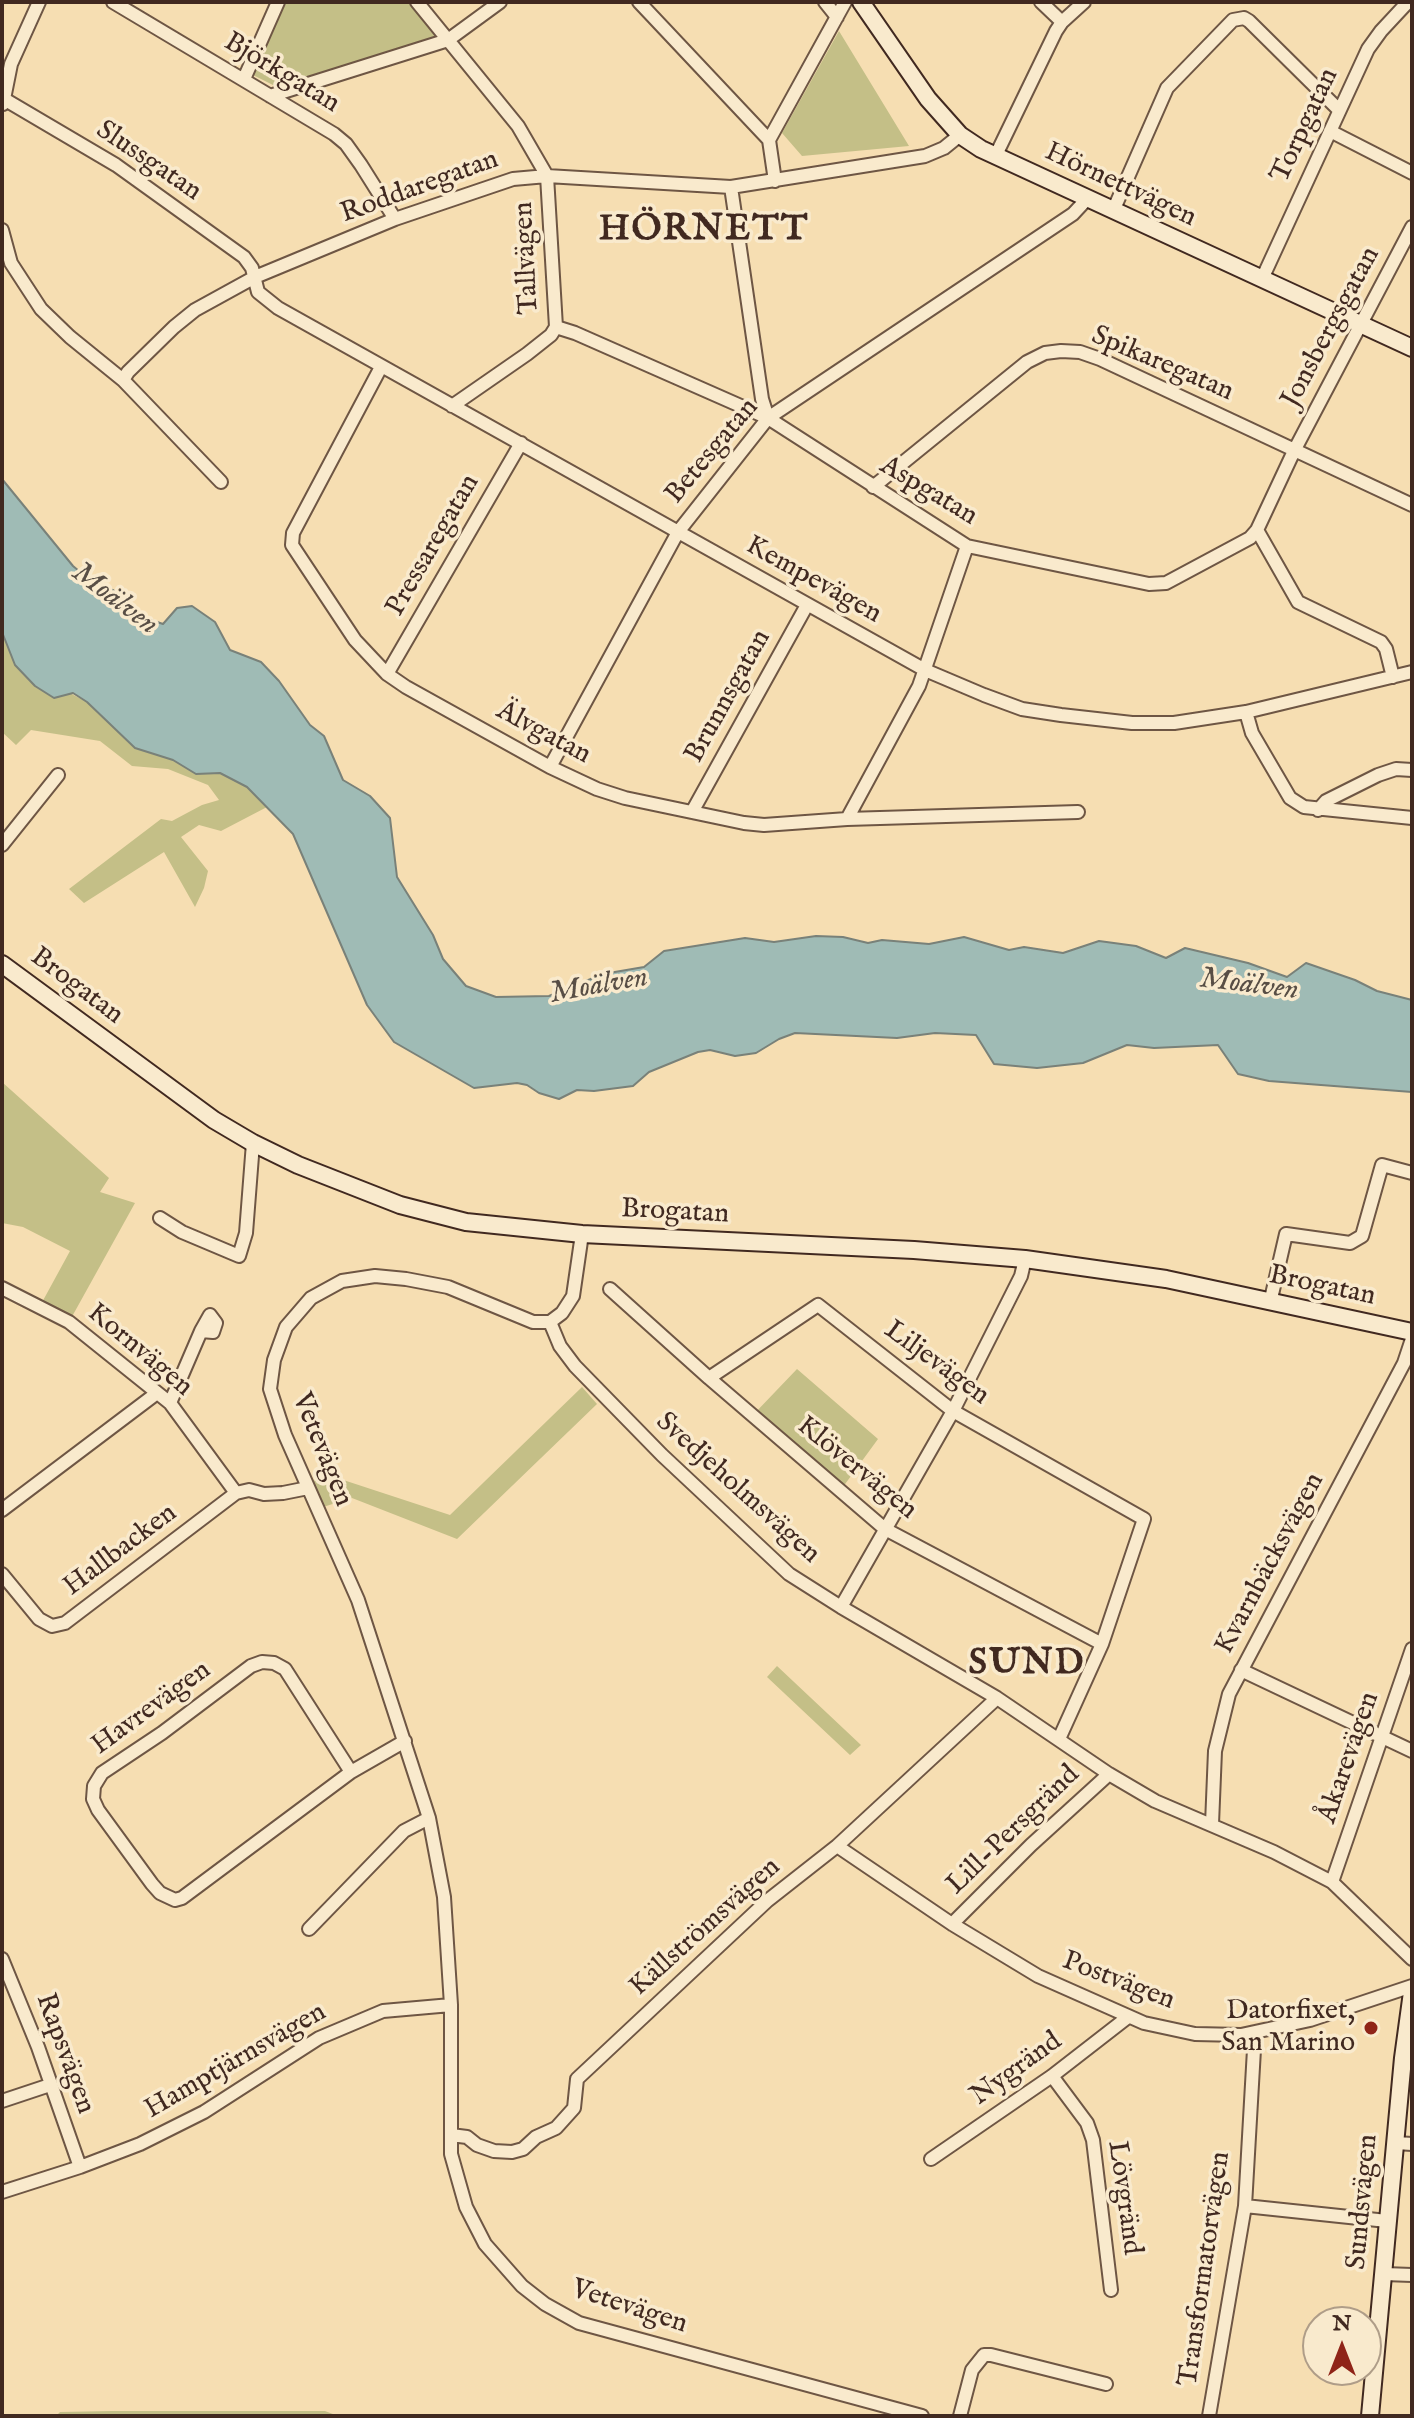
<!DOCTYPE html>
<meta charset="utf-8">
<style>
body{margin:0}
#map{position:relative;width:1414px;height:2418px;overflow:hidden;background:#f6deb2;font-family:"IM FELL English",serif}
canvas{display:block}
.frame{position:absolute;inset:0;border:4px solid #412920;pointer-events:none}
.north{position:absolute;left:1302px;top:2306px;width:80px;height:80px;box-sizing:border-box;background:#f9eacd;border:2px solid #af9d88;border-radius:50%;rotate:0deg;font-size:22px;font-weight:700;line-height:32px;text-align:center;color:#412920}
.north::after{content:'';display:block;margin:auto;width:28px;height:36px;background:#8f2418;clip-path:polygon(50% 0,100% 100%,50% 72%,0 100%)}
</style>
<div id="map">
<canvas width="1414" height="2418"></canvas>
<div class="frame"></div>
<div class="north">N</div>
</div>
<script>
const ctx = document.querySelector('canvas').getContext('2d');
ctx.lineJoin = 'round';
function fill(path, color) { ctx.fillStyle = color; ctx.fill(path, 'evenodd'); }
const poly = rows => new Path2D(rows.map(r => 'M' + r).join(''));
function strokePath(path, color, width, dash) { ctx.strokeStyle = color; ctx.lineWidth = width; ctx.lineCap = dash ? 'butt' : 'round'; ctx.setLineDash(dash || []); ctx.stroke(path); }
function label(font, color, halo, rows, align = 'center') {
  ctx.font = font + ' "IM FELL English",serif'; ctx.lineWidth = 7; ctx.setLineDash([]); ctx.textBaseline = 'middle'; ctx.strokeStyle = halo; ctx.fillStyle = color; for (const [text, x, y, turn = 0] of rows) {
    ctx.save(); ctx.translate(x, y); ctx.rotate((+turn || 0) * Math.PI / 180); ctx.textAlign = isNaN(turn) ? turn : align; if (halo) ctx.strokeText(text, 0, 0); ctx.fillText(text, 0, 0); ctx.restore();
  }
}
fill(poly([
 [286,2,409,2,438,37,275,86,253,75],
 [839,31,909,146,802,156,782,133],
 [2,632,15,665,87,702,135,748,173,760,196,774,220,773,247,787,267,807,221,831,199,825,181,837,208,871,204,888,195,907,164,852,84,903,69,889,161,819,172,821,202,805,219,800,208,785,168,769,132,766,100,741,31,730,16,745,2,732],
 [2,1082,109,1178,100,1192,135,1203,69,1322,40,1306,70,1251,23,1227,2,1223],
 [797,1369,878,1439,840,1491,753,1415],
 [582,1387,597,1404,457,1539,352,1498,323,1507,311,1484,322,1473,450,1515],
 [777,1666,861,1745,850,1755,767,1677],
 [112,2411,325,2411,338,2416,56,2416,60,2412]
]), '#c4bf87');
const water = poly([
 [2,479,73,566,98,587,113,590,137,615,163,624,177,608,192,606,215,622,230,650,261,662,279,681,310,725,324,736,343,780,370,796,390,818,397,877,433,935,443,959,466,986,496,997,549,996,603,974,644,967,664,951,745,938,774,942,816,936,843,937,868,943,882,940,929,944,964,937,1009,950,1024,947,1063,953,1099,941,1136,946,1166,958,1185,948,1248,963,1287,977,1306,963,1355,980,1377,991,1412,1000,1412,1092,1269,1081,1238,1074,1218,1045,1154,1048,1127,1045,1083,1063,1037,1068,994,1064,976,1035,935,1033,897,1038,795,1033,779,1039,756,1053,735,1056,710,1050,698,1052,649,1072,633,1086,594,1091,577,1090,559,1099,539,1093,527,1085,517,1083,474,1088,394,1042,367,1005,293,834,247,787,220,773,196,774,173,760,135,748,87,702,73,693,54,698,35,686,15,665,2,632,2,479]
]);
fill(water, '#9fbbb5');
strokePath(water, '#798179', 2);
const street = poly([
 [113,2,334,134,346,144,361,165,395,219],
 [417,2,518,126,547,176,556,327,551,335,527,354,452,406],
 [639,2,769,140,775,181],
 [825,2,837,17],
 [1041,2,1062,22],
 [244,79,278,2],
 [270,96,448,40,500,2],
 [4,99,116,165,244,257,252,268,258,292,278,308,925,670,984,695,1022,709,1061,715,1132,723,1174,723,1246,712,1412,672],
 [3,104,11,64,39,2],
 [1330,131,1412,173],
 [769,140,845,2],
 [995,157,1056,31,1062,22,1084,2],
 [731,187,762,399,768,418],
 [1113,211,1167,88,1233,20,1244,18,1249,21,1339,110],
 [2,230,11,263,41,309,70,337,123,380,221,482],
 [1262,279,1368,49,1381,31,1408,2],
 [556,327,575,333,768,418,967,546,1149,584,1166,583,1250,538,1257,530,1294,451,1412,227],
 [381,367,293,533,292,545,355,640,387,674,406,687,550,767,597,789,625,798,744,823,764,825,847,819,1078,812],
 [123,380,128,372,174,327,195,310,255,277,395,219,513,179,547,176,731,187,925,156,944,148,960,135],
 [873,487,1027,362,1045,353,1061,351,1080,352,1100,359,1412,505],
 [1257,530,1298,602,1381,642,1386,649,1393,677],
 [387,674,521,443],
 [1246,712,1252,733,1290,798,1304,807,1412,818],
 [550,767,678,532,768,418,1073,214,1086,200],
 [1318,810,1326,801,1378,775,1396,769,1412,770],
 [692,812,807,605],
 [847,819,919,686,967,546],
 [2,845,58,775],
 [160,1218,182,1232,239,1256,246,1233,253,1143],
 [582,1234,573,1296,562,1313,550,1322,560,1346,575,1366,662,1455,789,1574,841,1607,997,1698,1109,1774,1155,1801,1274,1852,1332,1882,1412,1959],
 [2,1288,69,1322,170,1403,236,1493,249,1490,264,1494,283,1493,308,1488],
 [610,1289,709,1378,885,1529,1102,1644],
 [1270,1303,1286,1234,1350,1243,1362,1236,1382,1165,1412,1173],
 [550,1322,533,1322,448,1287,406,1279,375,1276,342,1281,311,1298,286,1327,274,1360,270,1389,285,1435,358,1600,429,1818,444,1897,451,2005,451,2154,466,2207,485,2244,522,2286,545,2304,579,2323,922,2416],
 [709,1378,818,1305,953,1411,1144,1519,1102,1644,1059,1739],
 [170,1403,201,1331,210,1315,216,1323,213,1332,201,1331],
 [2,1510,157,1393],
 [2,1574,39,1619,52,1626,65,1623,236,1493],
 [841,1607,953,1411,1021,1276,1025,1259],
 [1241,1670,1412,1751],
 [351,1772,285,1669,274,1663,262,1662,251,1666,162,1733,102,1773,94,1786,93,1799,98,1810,152,1884,160,1893,175,1900,182,1898,351,1772,405,1741],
 [1212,1824,1215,1751,1229,1694,1404,1363,1412,1339],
 [837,1846,952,1924,1038,1976,1144,2023,1195,2034,1241,2035,1310,2020,1412,1986],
 [1332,1882,1412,1649],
 [952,1924,1031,1845,1109,1774],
 [309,1929,404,1831,429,1818],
 [2,1959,38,2047,80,2167],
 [1052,2076,1087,2123,1093,2140,1111,2290],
 [2,2101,50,2085],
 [451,2135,467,2137,477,2145,494,2151,512,2152,523,2149,536,2137,556,2128,574,2108,577,2079,767,1901,837,1846,997,1698],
 [1396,2143,1412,2144],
 [931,2159,1052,2076,1128,2017],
 [2,2192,80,2167,140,2144,204,2112,319,2038,383,2011,451,2005],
 [1245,2206,1387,2221],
 [1384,2274,1412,2275],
 [960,2416,972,2370,984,2355,991,2355,1106,2384],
 [1209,2416,1245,2206,1255,2032]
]);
const secondary = poly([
 [861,2,928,99,960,135,981,149,1412,348],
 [2,964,214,1120,253,1143,298,1165,400,1205,466,1222,582,1234,914,1250,1025,1259,1166,1279,1412,1332],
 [1370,2416,1403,2058,1412,1992]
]);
strokePath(street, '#6e5644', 16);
strokePath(secondary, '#412920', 20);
strokePath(street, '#f9eacd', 12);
strokePath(secondary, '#f9eacd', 16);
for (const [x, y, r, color] of [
 [1371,2028,8,"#8f2418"]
]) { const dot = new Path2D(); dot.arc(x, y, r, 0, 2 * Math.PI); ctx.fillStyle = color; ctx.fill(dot); strokePath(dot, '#f9eacd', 3); }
label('28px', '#412920', '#f9eacd', [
 ["Björkgatan",281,74,31],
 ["Torpgatan",1306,126,-65],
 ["Slussgatan",148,162,34],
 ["Hörnettvägen",1120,186,25],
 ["Roddaregatan",420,188,-20],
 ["Tallvägen",528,258,-93],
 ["Jonsbergsgatan",1332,328,-62],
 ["Spikaregatan",1162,365,23],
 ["Betesgatan",713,452,-50],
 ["Aspgatan",928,492,31],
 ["Pressaregatan",434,546,-60],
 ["Kempevägen",813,581,29],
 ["Brunnsgatan",729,697,-61],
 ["Älvgatan",543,734,28],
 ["Brogatan",76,987,37],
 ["Brogatan",675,1213,3],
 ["Brogatan",1322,1287,12],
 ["Kornvägen",139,1351,40],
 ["Liljevägen",936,1364,36],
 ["Vetevägen",321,1450,68],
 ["Klövervägen",856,1469,39],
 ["Svedjeholmsvägen",737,1489,42],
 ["Hallbacken",121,1551,-37],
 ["Kvarnbäcksvägen",1271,1564,-62],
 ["Havrevägen",152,1709,-36],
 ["Åkarevägen",1350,1758,-71],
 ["Lill-Persgränd",1014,1831,-44],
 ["Källströmsvägen",706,1928,-42],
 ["Postvägen",1118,1982,21],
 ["Rapsvägen",64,2054,70],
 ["Hamptjärnsvägen",236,2062,-30],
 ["Nygränd",1017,2070,-36],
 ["Lövgränd",1123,2198,82],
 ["Sundsvägen",1364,2202,-85],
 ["Transformatorvägen",1206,2269,-82],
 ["Vetevägen",629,2308,18]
]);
label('28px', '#412920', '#f9eacd', [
 ["Datorfixet,",1355,2012],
 ["San Marino",1355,2044]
], 'right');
label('italic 30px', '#584e45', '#f9eacd', [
 ["Moälven",114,600,37],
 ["Moälven",1249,986,7],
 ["Moälven",599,987,-10]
]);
ctx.letterSpacing = '2px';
label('bold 36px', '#412920', '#f9eacd', [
 ["HÖRNETT",704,232],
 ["SUND",1027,1666]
]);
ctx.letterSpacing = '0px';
</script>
